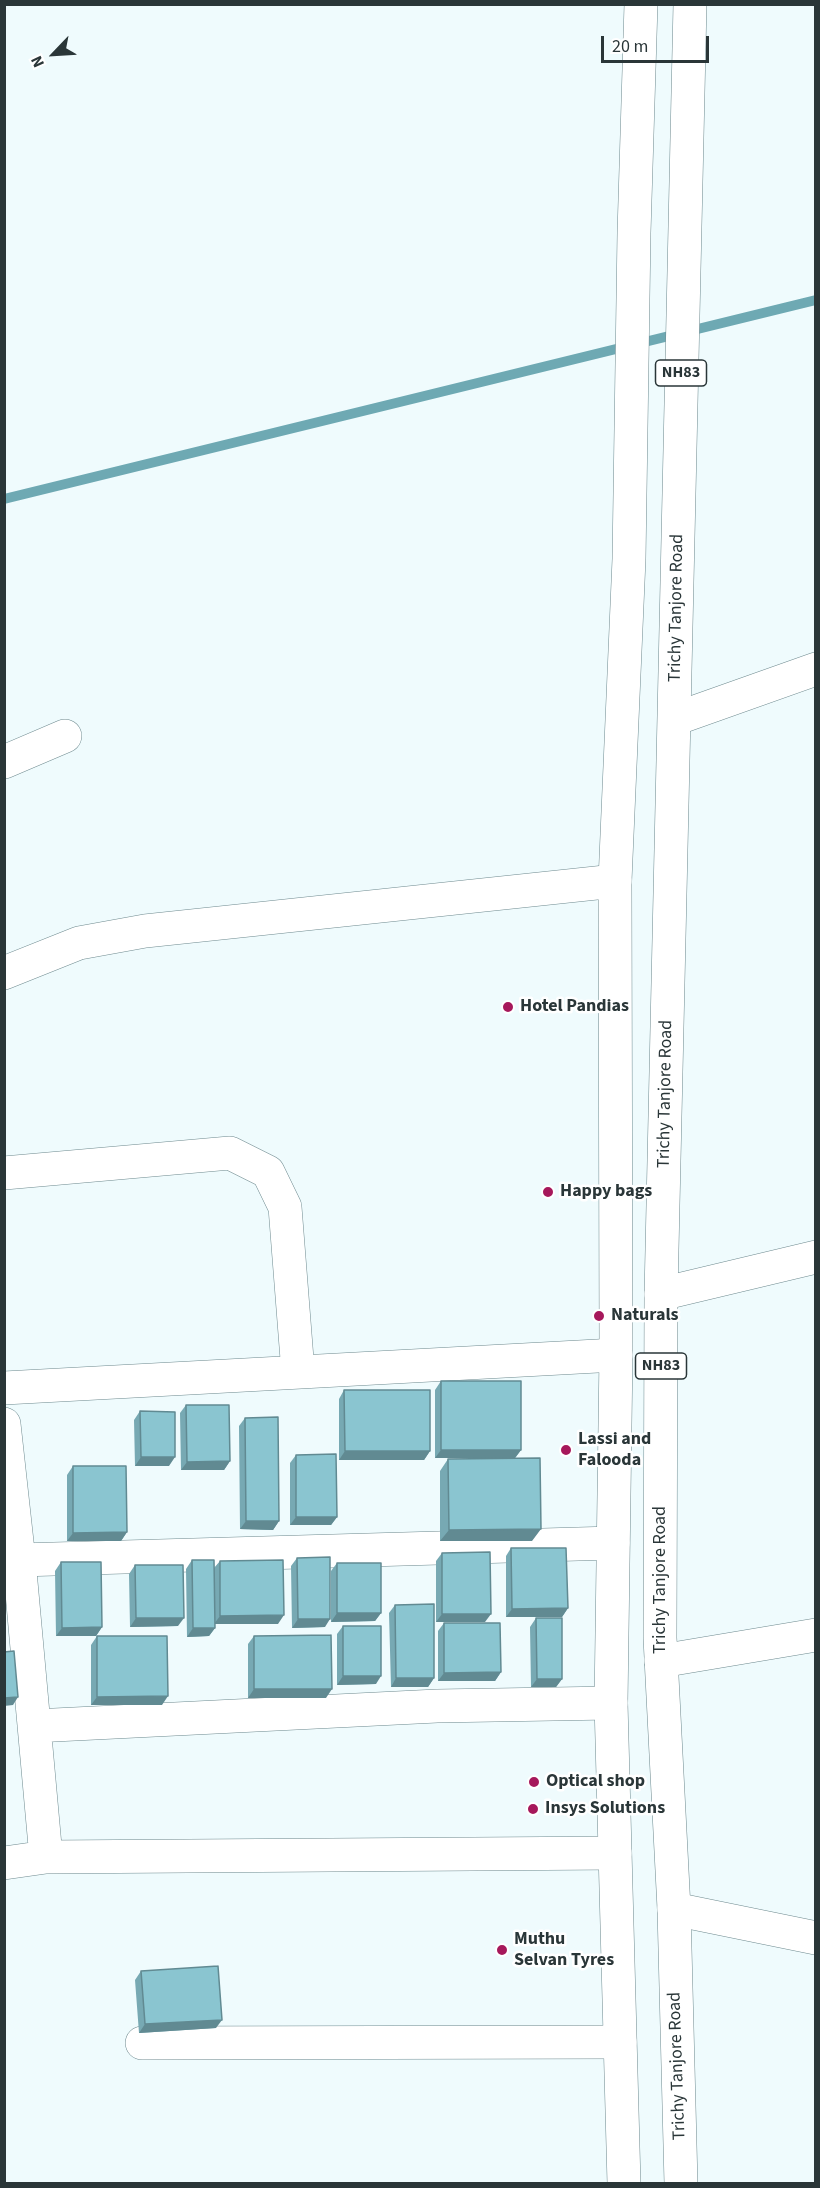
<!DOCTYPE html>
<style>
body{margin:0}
#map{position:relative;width:820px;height:2188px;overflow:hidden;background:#effbfd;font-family:"Source Sans 3",sans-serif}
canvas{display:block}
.frame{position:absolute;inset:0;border:6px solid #2a3638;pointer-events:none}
.north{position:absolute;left:24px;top:24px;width:60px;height:60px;-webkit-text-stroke:4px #fff;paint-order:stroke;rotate:245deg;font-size:16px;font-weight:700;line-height:24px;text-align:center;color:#2a3638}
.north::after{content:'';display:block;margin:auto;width:21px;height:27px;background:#2a3638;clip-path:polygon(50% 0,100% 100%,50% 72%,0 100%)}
.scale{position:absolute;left:601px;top:36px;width:108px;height:27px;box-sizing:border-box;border:3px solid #2a3638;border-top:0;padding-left:8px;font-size:18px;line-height:21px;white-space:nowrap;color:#2a3638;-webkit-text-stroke:4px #fff;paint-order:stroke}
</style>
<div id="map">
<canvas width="820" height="2188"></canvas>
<div class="frame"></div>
<div class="north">N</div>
<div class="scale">20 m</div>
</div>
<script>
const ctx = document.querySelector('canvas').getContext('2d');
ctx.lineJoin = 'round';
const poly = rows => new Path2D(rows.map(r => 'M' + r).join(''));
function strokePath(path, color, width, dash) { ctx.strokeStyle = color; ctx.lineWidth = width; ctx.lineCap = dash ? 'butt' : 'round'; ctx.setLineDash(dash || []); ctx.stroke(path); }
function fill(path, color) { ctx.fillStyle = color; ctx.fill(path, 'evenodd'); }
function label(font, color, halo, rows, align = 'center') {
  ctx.font = font + ' "Source Sans 3",sans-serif'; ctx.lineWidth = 5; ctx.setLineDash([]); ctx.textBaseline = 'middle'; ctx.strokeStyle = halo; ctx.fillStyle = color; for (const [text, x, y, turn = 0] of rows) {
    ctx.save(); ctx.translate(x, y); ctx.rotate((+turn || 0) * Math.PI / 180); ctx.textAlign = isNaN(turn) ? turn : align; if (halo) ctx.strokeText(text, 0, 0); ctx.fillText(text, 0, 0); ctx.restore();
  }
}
strokePath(poly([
 [4,499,816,300]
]), '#6ea9b3', 10);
const minor = poly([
 [675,719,816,669],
 [4,762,65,736],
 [4,973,79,943,145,931,615,881],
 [4,1173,230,1153,268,1172,285,1207,298,1372],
 [661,1294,816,1257],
 [4,1388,616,1355],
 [4,1424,19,1560,46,1857],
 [19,1560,613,1543],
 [661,1661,816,1635],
 [34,1726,437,1706,611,1703],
 [4,1863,46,1857,615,1853],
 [674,1909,816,1938],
 [142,2043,620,2042]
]);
const trunk = poly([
 [624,2184,611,1703,616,1355,615,881,629,559,634,233,641,4],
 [681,2184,674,1909,660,1638,661,1294,690,4]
]);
strokePath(minor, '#6e8a8f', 34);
strokePath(trunk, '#6e8a8f', 34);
strokePath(minor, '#fff', 33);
strokePath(trunk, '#fff', 33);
fill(poly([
 [441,1381,521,1450,515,1458,435,1458,435,1390],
 [344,1390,430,1451,424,1460,339,1460,339,1399],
 [186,1405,230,1461,224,1470,181,1470,180,1413],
 [140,1411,169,1466,135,1466,134,1420],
 [245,1418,279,1521,273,1530,240,1529,239,1426],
 [296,1455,337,1517,331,1525,290,1525,290,1463],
 [448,1459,532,1541,440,1541,440,1471],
 [73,1466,127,1532,121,1541,67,1541,67,1475],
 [511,1548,568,1608,562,1617,506,1617,506,1556],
 [442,1553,485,1622,436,1622,436,1561],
 [297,1558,325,1627,292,1628,291,1566],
 [192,1560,214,1568,220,1561,278,1624,215,1624,215,1628,209,1636,187,1637,186,1569],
 [61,1562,102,1627,96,1636,56,1636,55,1571],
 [337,1563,381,1613,375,1621,331,1622,331,1571],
 [135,1565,178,1626,130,1627,129,1574],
 [395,1605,434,1678,428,1687,391,1687,389,1613],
 [536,1618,562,1679,556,1687,531,1687,530,1627],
 [444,1623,501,1672,495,1681,438,1681,438,1631],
 [343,1626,376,1684,337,1685,337,1634],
 [97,1636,162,1705,91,1705,91,1645],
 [254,1636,326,1698,248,1698,248,1644],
 [141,1971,216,2028,139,2033,135,1980]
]), '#77a9b3');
fill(poly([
 [441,1450,521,1450,515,1458,435,1458],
 [345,1451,430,1451,424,1460,339,1460],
 [141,1457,175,1457,169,1466,135,1466],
 [230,1461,224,1470,181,1470,187,1462],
 [296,1517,337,1517,331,1525,290,1525],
 [246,1521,279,1521,273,1530,240,1529],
 [541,1529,532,1541,440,1541,449,1530],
 [127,1532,121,1541,67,1541,73,1533],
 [568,1608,562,1617,506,1617,512,1609],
 [337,1613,381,1613,375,1621,331,1622],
 [442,1614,491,1614,485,1622,436,1622],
 [284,1615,278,1624,214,1624,220,1616],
 [136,1618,184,1618,178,1626,130,1627],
 [298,1619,330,1619,325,1627,292,1628],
 [102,1627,96,1636,56,1636,62,1628],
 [193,1628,215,1628,209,1636,187,1637],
 [501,1672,495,1681,438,1681,444,1673],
 [343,1676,381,1676,376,1684,337,1685],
 [396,1678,434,1678,428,1687,391,1687],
 [537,1679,562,1679,556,1687,531,1687],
 [254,1689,332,1689,326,1698,248,1698],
 [168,1696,162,1705,91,1705,97,1697],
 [18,1697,13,1705,4,1706,4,1698],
 [222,2020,216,2028,139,2033,145,2024]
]), '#618a92');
const building = poly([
 [441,1381,521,1381,521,1450,441,1450,441,1381],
 [344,1390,430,1390,430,1451,345,1451,344,1390],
 [186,1405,229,1405,230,1461,187,1462,186,1405],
 [140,1411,175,1412,175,1457,141,1457,140,1411],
 [278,1417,279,1521,246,1521,245,1418,278,1417],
 [336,1454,337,1517,296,1517,296,1455,336,1454],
 [540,1458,541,1529,449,1530,448,1459,540,1458],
 [73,1466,126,1466,127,1532,73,1533,73,1466],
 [511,1548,566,1548,568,1608,512,1609,511,1548],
 [490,1552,491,1614,442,1614,442,1553,490,1552],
 [330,1557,330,1619,298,1619,297,1558,330,1557],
 [192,1560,214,1560,215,1628,193,1628,192,1560],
 [283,1560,284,1615,220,1616,220,1561,283,1560],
 [61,1562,101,1562,102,1627,62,1628,61,1562],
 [337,1563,381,1563,381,1613,337,1613,337,1563],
 [135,1565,183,1565,184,1618,136,1618,135,1565],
 [434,1604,434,1678,396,1678,395,1605,434,1604],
 [536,1618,562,1618,562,1679,537,1679,536,1618],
 [444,1623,500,1623,501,1672,444,1673,444,1623],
 [343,1626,381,1626,381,1676,343,1676,343,1626],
 [331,1635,332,1689,254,1689,254,1636,331,1635],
 [97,1636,167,1636,168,1696,97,1697,97,1636],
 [14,1651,18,1697,4,1698,4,1652,14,1651],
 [218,1966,222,2020,145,2024,141,1971,218,1966]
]);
fill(building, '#8ac5d0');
strokePath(building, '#618a92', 1.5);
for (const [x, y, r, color] of [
 [508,1007,6,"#a6185b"],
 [548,1192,6,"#a6185b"],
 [599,1316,6,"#a6185b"],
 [566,1450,6,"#a6185b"],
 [534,1782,6,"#a6185b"],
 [533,1809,6,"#a6185b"],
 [502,1950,6,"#a6185b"]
]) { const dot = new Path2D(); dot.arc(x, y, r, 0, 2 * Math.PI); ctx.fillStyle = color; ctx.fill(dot); strokePath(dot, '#fff', 2); }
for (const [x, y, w] of [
 [681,373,51],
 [661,1366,51]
]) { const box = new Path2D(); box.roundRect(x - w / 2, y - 13, w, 26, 4.5); ctx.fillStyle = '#fff'; ctx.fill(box); strokePath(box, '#2a3638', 1.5); }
label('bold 16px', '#2a3638', null, [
 ["NH83",681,373],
 ["NH83",661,1366]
]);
label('18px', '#2a3638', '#fff', [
 ["Trichy Tanjore Road",677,608,-89],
 ["Trichy Tanjore Road",666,1094,-89],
 ["Trichy Tanjore Road",661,1580,-90],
 ["Trichy Tanjore Road",678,2066,-92]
]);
label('bold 18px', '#2a3638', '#fff', [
 ["Hotel Pandias",520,1007],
 ["Happy bags",560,1192],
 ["Naturals",611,1316],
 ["Lassi and",578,1440],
 ["Falooda",578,1461],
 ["Optical shop",546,1782],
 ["Insys Solutions",545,1809],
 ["Muthu",514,1940],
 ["Selvan Tyres",514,1961]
], 'left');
</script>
